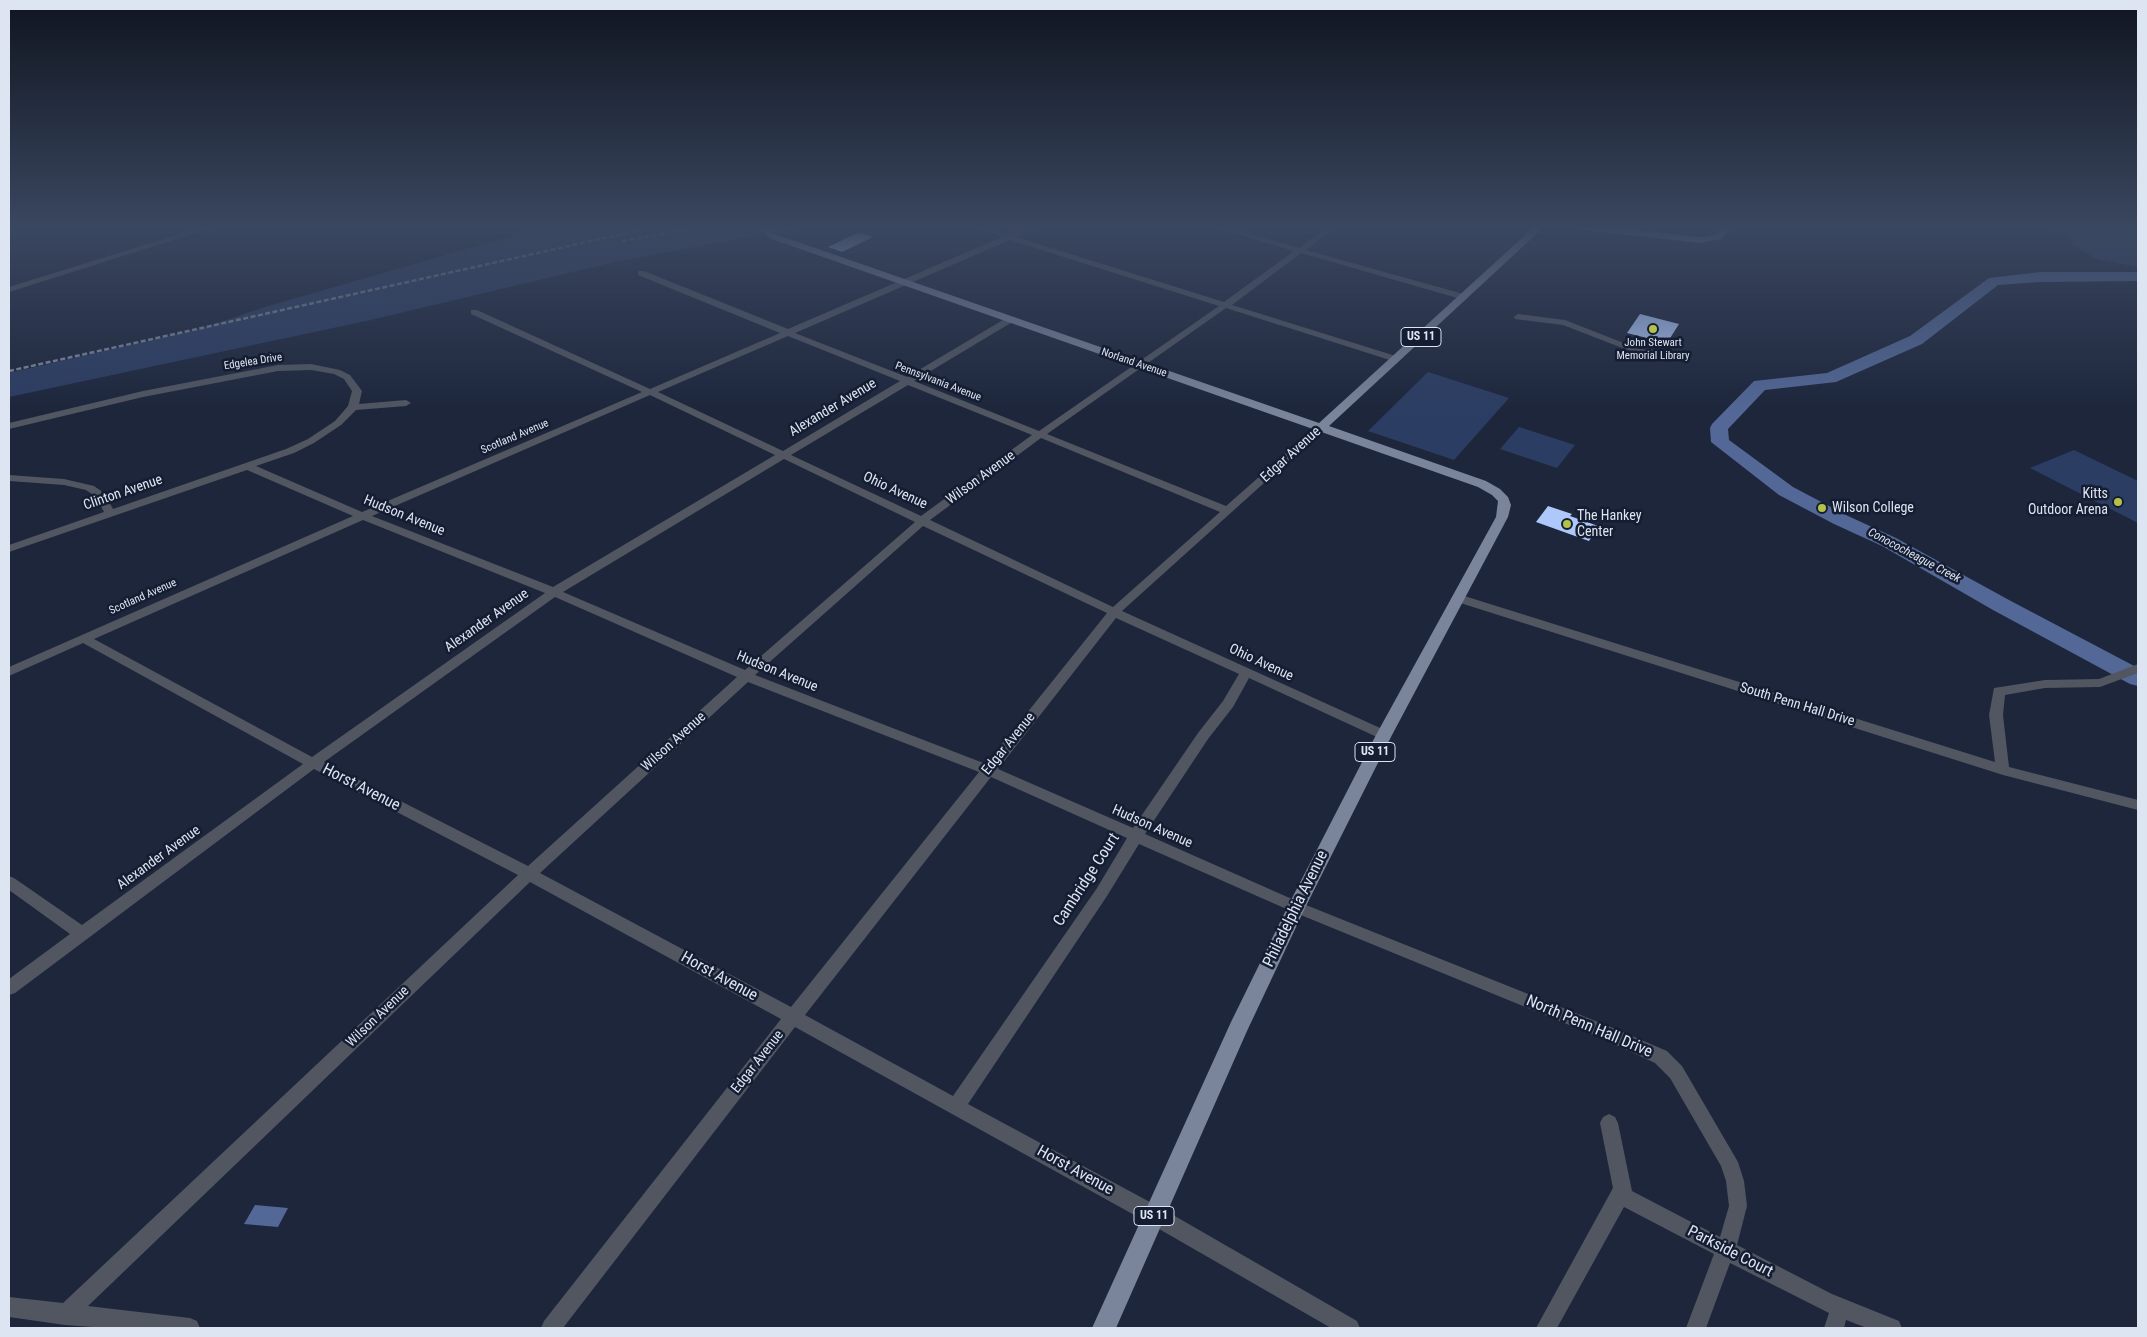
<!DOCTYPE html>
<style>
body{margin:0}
#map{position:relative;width:2147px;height:1337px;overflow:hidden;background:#1d263b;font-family:"Roboto Condensed",sans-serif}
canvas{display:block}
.frame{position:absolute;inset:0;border:10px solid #dde4f2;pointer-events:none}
</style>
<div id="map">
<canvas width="2147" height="1337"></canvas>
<div class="frame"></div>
</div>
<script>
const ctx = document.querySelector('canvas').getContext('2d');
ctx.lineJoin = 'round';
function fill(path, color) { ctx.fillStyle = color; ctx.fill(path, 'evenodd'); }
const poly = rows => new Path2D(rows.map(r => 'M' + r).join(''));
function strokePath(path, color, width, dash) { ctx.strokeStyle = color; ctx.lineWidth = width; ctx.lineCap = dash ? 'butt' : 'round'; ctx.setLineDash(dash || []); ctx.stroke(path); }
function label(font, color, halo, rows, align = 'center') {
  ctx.font = font + ' "Roboto Condensed",sans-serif'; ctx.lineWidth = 5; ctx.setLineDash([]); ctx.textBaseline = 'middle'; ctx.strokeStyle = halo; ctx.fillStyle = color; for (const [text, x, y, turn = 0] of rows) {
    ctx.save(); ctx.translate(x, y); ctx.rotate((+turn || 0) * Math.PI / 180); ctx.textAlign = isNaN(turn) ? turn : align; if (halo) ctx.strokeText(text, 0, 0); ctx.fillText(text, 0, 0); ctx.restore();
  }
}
fill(poly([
 [543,227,804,227,619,261,366,321,9,397,9,373,203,328,265,307],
 [2052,227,2138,227,2138,267,2096,259,2071,243,2074,240,2063,233,2050,232],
 [1428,372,1509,398,1454,460,1368,431],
 [1519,427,1575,445,1557,468,1500,449],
 [2074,450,2138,481,2138,523,2030,468]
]), '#2c3d63');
fill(poly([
 [255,1205,288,1208,278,1227,244,1224]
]), '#536897');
fill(poly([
 [2040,272,2138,272,2138,281,2040,282,1998,285,1922,344,1836,382,1765,390,1728,429,1729,440,1793,487,1848,516,1896,538,2009,600,2138,668,2138,686,2130,684,1993,610,1882,546,1834,524,1779,495,1711,442,1710,428,1712,424,1754,381,1827,373,1910,336,1989,278,2040,272]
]), '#536897');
fill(poly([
 [859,232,873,237,842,252,828,247],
 [1640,314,1679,324,1667,343,1627,333],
 [1548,506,1572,514,1570,516,1598,526,1589,541,1536,522]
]), '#afc8fb');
fill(poly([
 [202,227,215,227,9,292,9,287,202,227],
 [973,227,986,227,1009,235,1026,227,1037,227,1016,237,1224,302,1294,251,1213,227,1226,227,1299,248,1327,227,1336,227,1306,250,1467,295,1467,299,1461,299,1301,253,1232,305,1399,357,1399,361,1393,361,1226,308,1047,434,1226,506,1317,426,1320,425,1325,428,1122,611,1389,732,1391,735,1389,738,1379,738,1249,678,1233,707,1208,739,1145,834,1301,903,1613,1028,1667,1051,1682,1066,1738,1162,1744,1181,1747,1206,1737,1245,1832,1294,1899,1321,1902,1328,1867,1328,1846,1320,1844,1328,1824,1328,1829,1313,1730,1263,1706,1328,1686,1328,1714,1254,1624,1207,1557,1328,1536,1328,1613,1188,1600,1123,1603,1117,1609,1114,1615,1117,1618,1123,1632,1191,1720,1237,1729,1206,1726,1181,1721,1166,1670,1078,1655,1063,1601,1038,1291,911,1139,844,1107,896,968,1104,1161,1208,1357,1321,1360,1328,1331,1328,1147,1222,795,1027,563,1328,541,1328,544,1321,781,1019,530,882,88,1306,190,1318,197,1321,200,1328,106,1328,65,1325,9,1317,9,1297,63,1303,518,875,314,769,15,993,9,995,9,979,70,934,9,890,9,876,14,878,82,925,303,764,83,643,9,676,9,667,353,516,247,470,9,552,9,545,104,512,96,497,86,490,64,485,9,481,9,475,64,479,94,486,104,493,113,509,286,449,308,439,335,421,348,406,352,391,344,379,334,374,311,370,278,371,143,397,9,429,9,423,143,391,278,365,311,364,340,370,350,375,362,391,359,404,406,400,411,403,406,406,356,410,341,425,314,443,294,453,256,466,362,512,642,392,471,314,471,310,477,310,650,389,780,333,638,275,638,271,644,271,788,329,1002,237,973,227],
 [1010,240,1219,306,1039,431,914,381,1014,321,1014,317,1008,317,907,377,795,333,1010,240],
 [788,336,900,381,783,451,658,392,788,336],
 [908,385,1032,435,921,516,791,455,908,385],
 [650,395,775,455,553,587,372,516,650,395],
 [1041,438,1220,512,1113,607,930,520,1041,438],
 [784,459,915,522,745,670,563,592,784,459],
 [363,520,545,593,312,757,94,639,363,520],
 [923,526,1107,613,986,764,755,675,923,526],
 [555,597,737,677,528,866,324,762,555,597],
 [1116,618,1239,674,1223,701,1198,733,1133,828,998,769,1116,618],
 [748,682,979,772,791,1007,540,873,748,682],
 [991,777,1127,838,1097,888,953,1096,805,1015,991,777],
 [1518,314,1565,320,1639,349,1687,353,1691,356,1687,359,1638,354,1563,325,1515,319,1514,317,1518,314],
 [1458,594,1995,762,1989,715,1994,688,2045,680,2099,679,2138,664,2138,673,2100,687,2045,688,2005,695,2003,715,2009,767,2138,800,2138,810,2003,775,1454,601,1452,598,1454,595,1458,594]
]), '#515661');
fill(poly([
 [758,227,768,227,775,234,1319,423,1534,227,1544,227,1329,426,1486,481,1500,489,1508,497,1511,505,1508,517,1392,735,1305,908,1247,1031,1116,1328,1092,1328,1231,1022,1290,902,1376,735,1496,517,1498,501,1492,495,1478,487,769,238,758,227],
 [1579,227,1610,227,1700,237,1715,235,1723,227,1733,227,1721,239,1700,243,1583,230,1579,227]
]), '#7a849a');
strokePath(poly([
 [622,241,702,227],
 [9,371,654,227]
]), '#81899b', 2.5, [5, 2.5]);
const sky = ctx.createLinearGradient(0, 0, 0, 414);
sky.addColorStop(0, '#101520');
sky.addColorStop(0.55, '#3a4760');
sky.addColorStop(1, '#3a476000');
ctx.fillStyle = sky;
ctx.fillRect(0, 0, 2147, 414);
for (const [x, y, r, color] of [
 [1653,329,5,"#b5c24a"],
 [2118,502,5,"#b5c24a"],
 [1822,508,5,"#b5c24a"],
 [1567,524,5,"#b5c24a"]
]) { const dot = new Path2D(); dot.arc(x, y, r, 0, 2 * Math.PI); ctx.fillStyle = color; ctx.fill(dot); strokePath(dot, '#141d31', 2); }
label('11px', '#dde4f2', '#141d31', [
 ["John Stewart",1653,343],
 ["Memorial Library",1653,356]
]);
label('11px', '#dde4f2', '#141d31', [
 ["Edgelea Drive",253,362,-9],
 ["Norland Avenue",1134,363,19],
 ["Pennsylvania Avenue",938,382,21],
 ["Scotland Avenue",515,437,-23],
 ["Scotland Avenue",143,597,-24]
]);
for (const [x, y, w] of [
 [1421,337,40],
 [1375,752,40],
 [1154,1216,40]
]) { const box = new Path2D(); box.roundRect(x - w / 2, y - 9.5, w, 19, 4); ctx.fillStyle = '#141d31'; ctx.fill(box); strokePath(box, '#dde4f2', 1); }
label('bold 12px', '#dde4f2', null, [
 ["US 11",1421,337],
 ["US 11",1375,752],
 ["US 11",1154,1216]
]);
label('italic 12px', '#dce3f2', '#141d31', [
 ["Conococheague Creek",1914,556,28]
]);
label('14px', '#dde4f2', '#141d31', [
 ["Alexander Avenue",833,408,-31],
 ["Edgar Avenue",1291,455,-42],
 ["Wilson Avenue",981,478,-36],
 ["Ohio Avenue",895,491,25],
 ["Clinton Avenue",123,493,-19],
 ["Hudson Avenue",404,516,22],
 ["Alexander Avenue",487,621,-35],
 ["Ohio Avenue",1261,663,25],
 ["Hudson Avenue",777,672,22],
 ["South Penn Hall Drive",1797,705,17],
 ["Wilson Avenue",674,742,-42],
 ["Edgar Avenue",1009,744,-51],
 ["Hudson Avenue",1152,827,24],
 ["Alexander Avenue",159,858,-36],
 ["Wilson Avenue",378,1017,-44],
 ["Edgar Avenue",758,1062,-52]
]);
label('14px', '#dde4f2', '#141d31', [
 ["Kitts",2108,494,"right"],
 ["Outdoor Arena",2108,510,"right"],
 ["Wilson College",1832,508],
 ["The Hankey",1577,516],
 ["Center",1577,532]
], 'left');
label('16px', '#dde4f2', '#141d31', [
 ["Horst Avenue",361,788,27],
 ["Cambridge Court",1087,880,-57],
 ["Philadelphia Avenue",1296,909,-64],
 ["Horst Avenue",719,977,29],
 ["North Penn Hall Drive",1589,1027,23],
 ["Horst Avenue",1075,1171,29],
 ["Parkside Court",1730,1252,27]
]);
</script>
